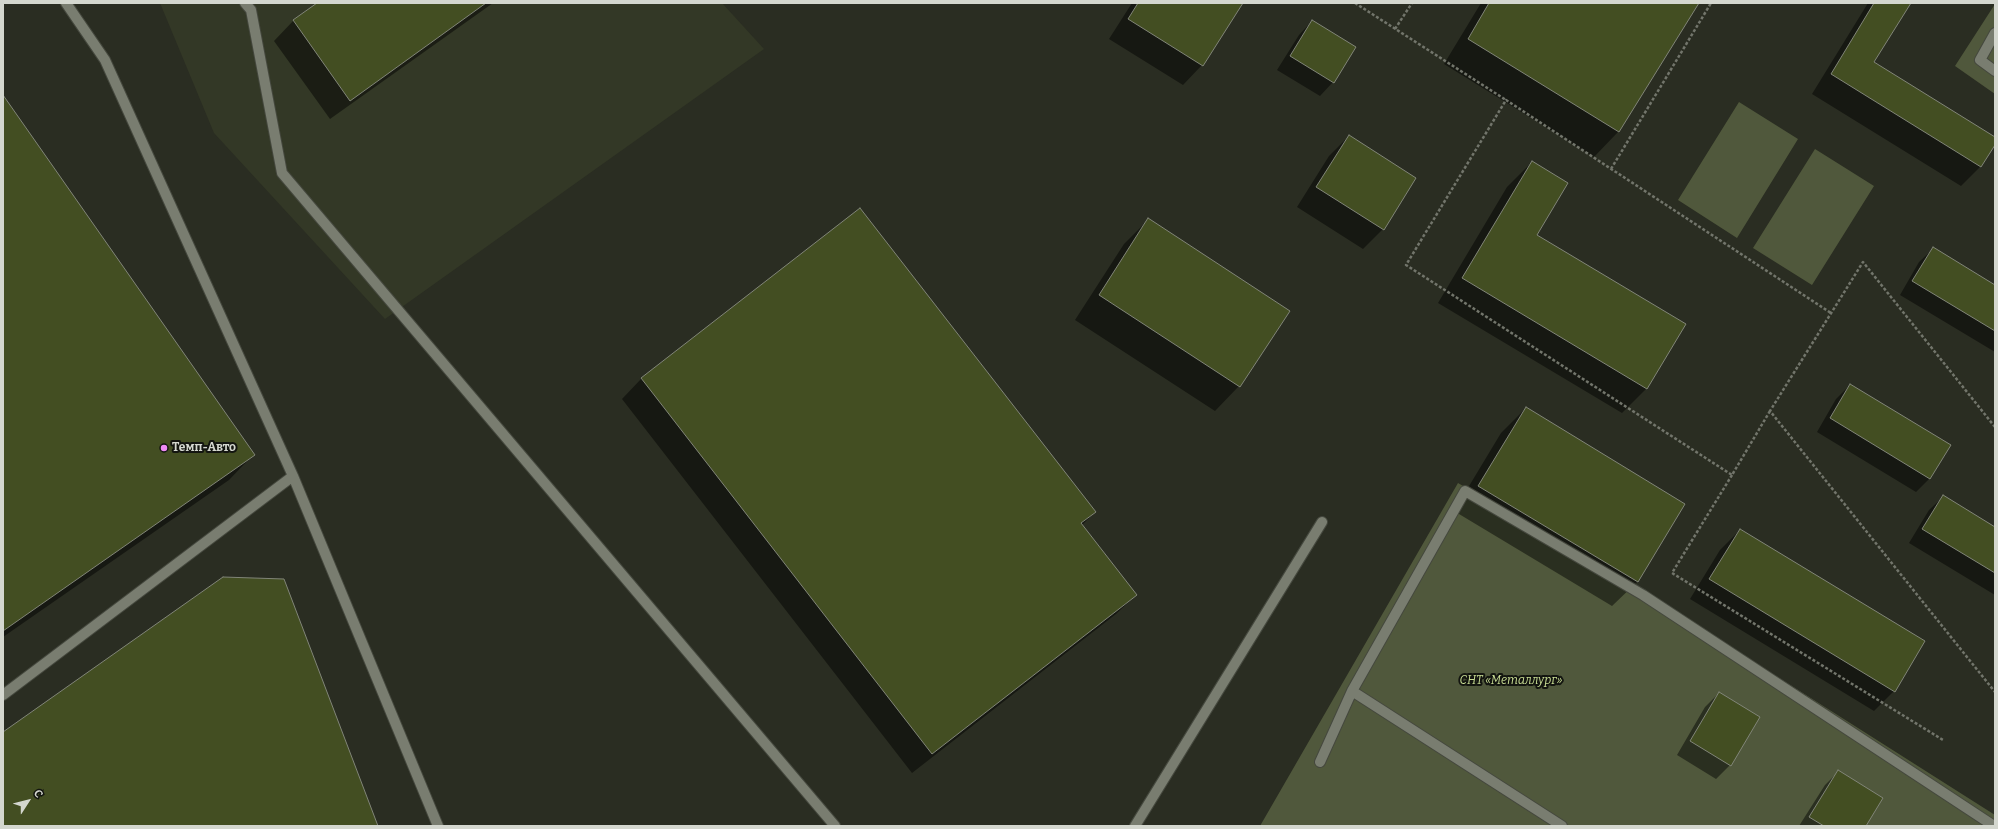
<!DOCTYPE html>
<meta charset="utf-8">
<style>
body{margin:0}
#map{position:relative;width:1998px;height:829px;overflow:hidden;background:#2a2d22;font-family:Bitter,serif}
canvas{display:block}
.frame{position:absolute;inset:0;border:4px solid #d4d7cf;pointer-events:none}
.north{position:absolute;left:8px;top:781px;width:40px;height:40px;-webkit-text-stroke:3px #131510;paint-order:stroke;rotate:54deg;font-size:11px;font-weight:700;line-height:16px;text-align:center;color:#d4d7cf}
.north::after{content:'';display:block;margin:auto;width:14px;height:18px;background:#d4d7cf;clip-path:polygon(50% 0,100% 100%,50% 72%,0 100%)}
</style>
<div id="map">
<canvas width="1998" height="829"></canvas>
<div class="frame"></div>
<div class="north">С</div>
</div>
<script>
const ctx = document.querySelector('canvas').getContext('2d');
ctx.lineJoin = 'round';
function fill(path, color) { ctx.fillStyle = color; ctx.fill(path, 'evenodd'); }
const poly = rows => new Path2D(rows.map(r => 'M' + r).join(''));
function strokePath(path, color, width, dash) { ctx.strokeStyle = color; ctx.lineWidth = width; ctx.lineCap = dash ? 'butt' : 'round'; ctx.setLineDash(dash || []); ctx.stroke(path); }
function label(font, color, halo, rows, align = 'center') {
  ctx.font = font + ' Bitter,serif'; ctx.lineWidth = 4; ctx.setLineDash([]); ctx.textBaseline = 'middle'; ctx.strokeStyle = halo; ctx.fillStyle = color; for (const [text, x, y, turn = 0] of rows) {
    ctx.save(); ctx.translate(x, y); ctx.rotate((+turn || 0) * Math.PI / 180); ctx.textAlign = isNaN(turn) ? turn : align; if (halo) ctx.strokeText(text, 0, 0); ctx.fillText(text, 0, 0); ctx.restore();
  }
}
fill(poly([
 [160,3,722,3,764,49,385,319,214,133]
]), '#333826');
fill(poly([
 [1995,4,1995,94,1955,66],
 [1739,102,1798,139,1737,238,1678,200],
 [1815,149,1874,186,1812,285,1753,248],
 [1458,483,1639,589,1995,815,1995,826,1260,826]
]), '#50583c');
fill(poly([
 [318,3,493,3,330,119,274,41,293,21],
 [1132,3,1242,3,1202,65,1183,85,1109,39],
 [1481,3,1698,3,1618,132,1594,157,1444,64],
 [1868,3,1910,3,1873,63,1995,138,1995,143,1981,166,1961,186,1812,94],
 [1312,21,1333,82,1320,96,1277,70,1299,35],
 [3,96,253,455,229,480,3,637],
 [1349,136,1383,229,1363,249,1297,207,1329,156],
 [1532,162,1536,236,1647,388,1622,413,1438,303,1507,187],
 [860,209,1095,512,1082,525,1136,595,1116,614,912,773,622,399,641,379],
 [1148,220,1239,386,1215,411,1075,320,1124,244],
 [1933,249,1995,286,1995,352,1900,295,1919,262],
 [1850,385,1930,478,1916,492,1817,432,1836,399],
 [1526,408,1684,504,1637,582,1612,606,1454,511,1501,433],
 [1943,497,1995,528,1995,595,1909,543,1929,510],
 [1740,530,1894,691,1874,711,1690,599,1720,550],
 [1719,693,1730,765,1716,779,1677,755,1705,707],
 [1839,771,1865,826,1799,826,1825,785]
]), '#0007');
const building = poly([
 [317,3,486,3,350,101,293,20,317,3],
 [1138,3,1243,3,1203,66,1128,19,1138,3],
 [1489,3,1699,3,1619,132,1468,39,1489,3],
 [1874,3,1911,3,1874,62,1995,137,1995,145,1981,167,1831,74,1874,3],
 [1312,20,1356,47,1334,83,1290,56,1312,20],
 [3,95,255,455,3,631,3,95],
 [1349,135,1416,178,1384,230,1316,187,1349,135],
 [1532,161,1568,183,1537,235,1686,324,1647,389,1462,278,1532,161],
 [860,208,1096,512,1081,523,1137,595,932,754,641,378,860,208],
 [1148,218,1290,311,1240,387,1099,295,1148,218],
 [1933,247,1995,285,1995,331,1912,281,1933,247],
 [1850,384,1951,445,1930,479,1830,418,1850,384],
 [1526,407,1685,504,1638,582,1478,486,1526,407],
 [1943,495,1995,527,1995,573,1922,529,1943,495],
 [1740,529,1925,641,1895,692,1709,579,1740,529],
 [223,577,284,579,378,826,3,826,3,732,223,577],
 [1719,692,1760,717,1731,766,1690,741,1719,692],
 [1838,770,1883,798,1866,826,1824,826,1809,817,1838,770]
]);
fill(building, '#434e22');
strokePath(building, '#818578', 1);
const minor = poly([
 [245,3,251,10,282,173,835,826],
 [1995,33,1980,60,1995,71],
 [293,476,438,826],
 [1352,691,1562,826],
 [3,695,293,476,105,60,66,3],
 [1320,762,1352,691,1465,491,1643,595,1994,826],
 [1135,826,1322,522]
]);
strokePath(minor, '#45483e', 12);
strokePath(poly([
 [1355,3,1506,100],
 [1395,29,1412,3],
 [1611,169,1711,3],
 [1770,411,1732,475,1406,265,1506,100,1831,313],
 [1995,427,1863,262,1770,411,1995,692],
 [1732,475,1672,573,1943,740]
]), '#72756b', 2.5, [3, 2]);
strokePath(minor, '#797d70', 10);
for (const [x, y, r, color] of [
 [164,448,4,"#f08bf5"]
]) { const dot = new Path2D(); dot.arc(x, y, r, 0, 2 * Math.PI); ctx.fillStyle = color; ctx.fill(dot); strokePath(dot, '#131510', 1.5); }
label('bold 12px', '#d4d7cf', '#131510', [
 ["Темп-Авто",172,448]
], 'left');
label('italic 12px', '#cade95', '#131510', [
 ["СНТ «Металлург»",1511,681]
]);
</script>
